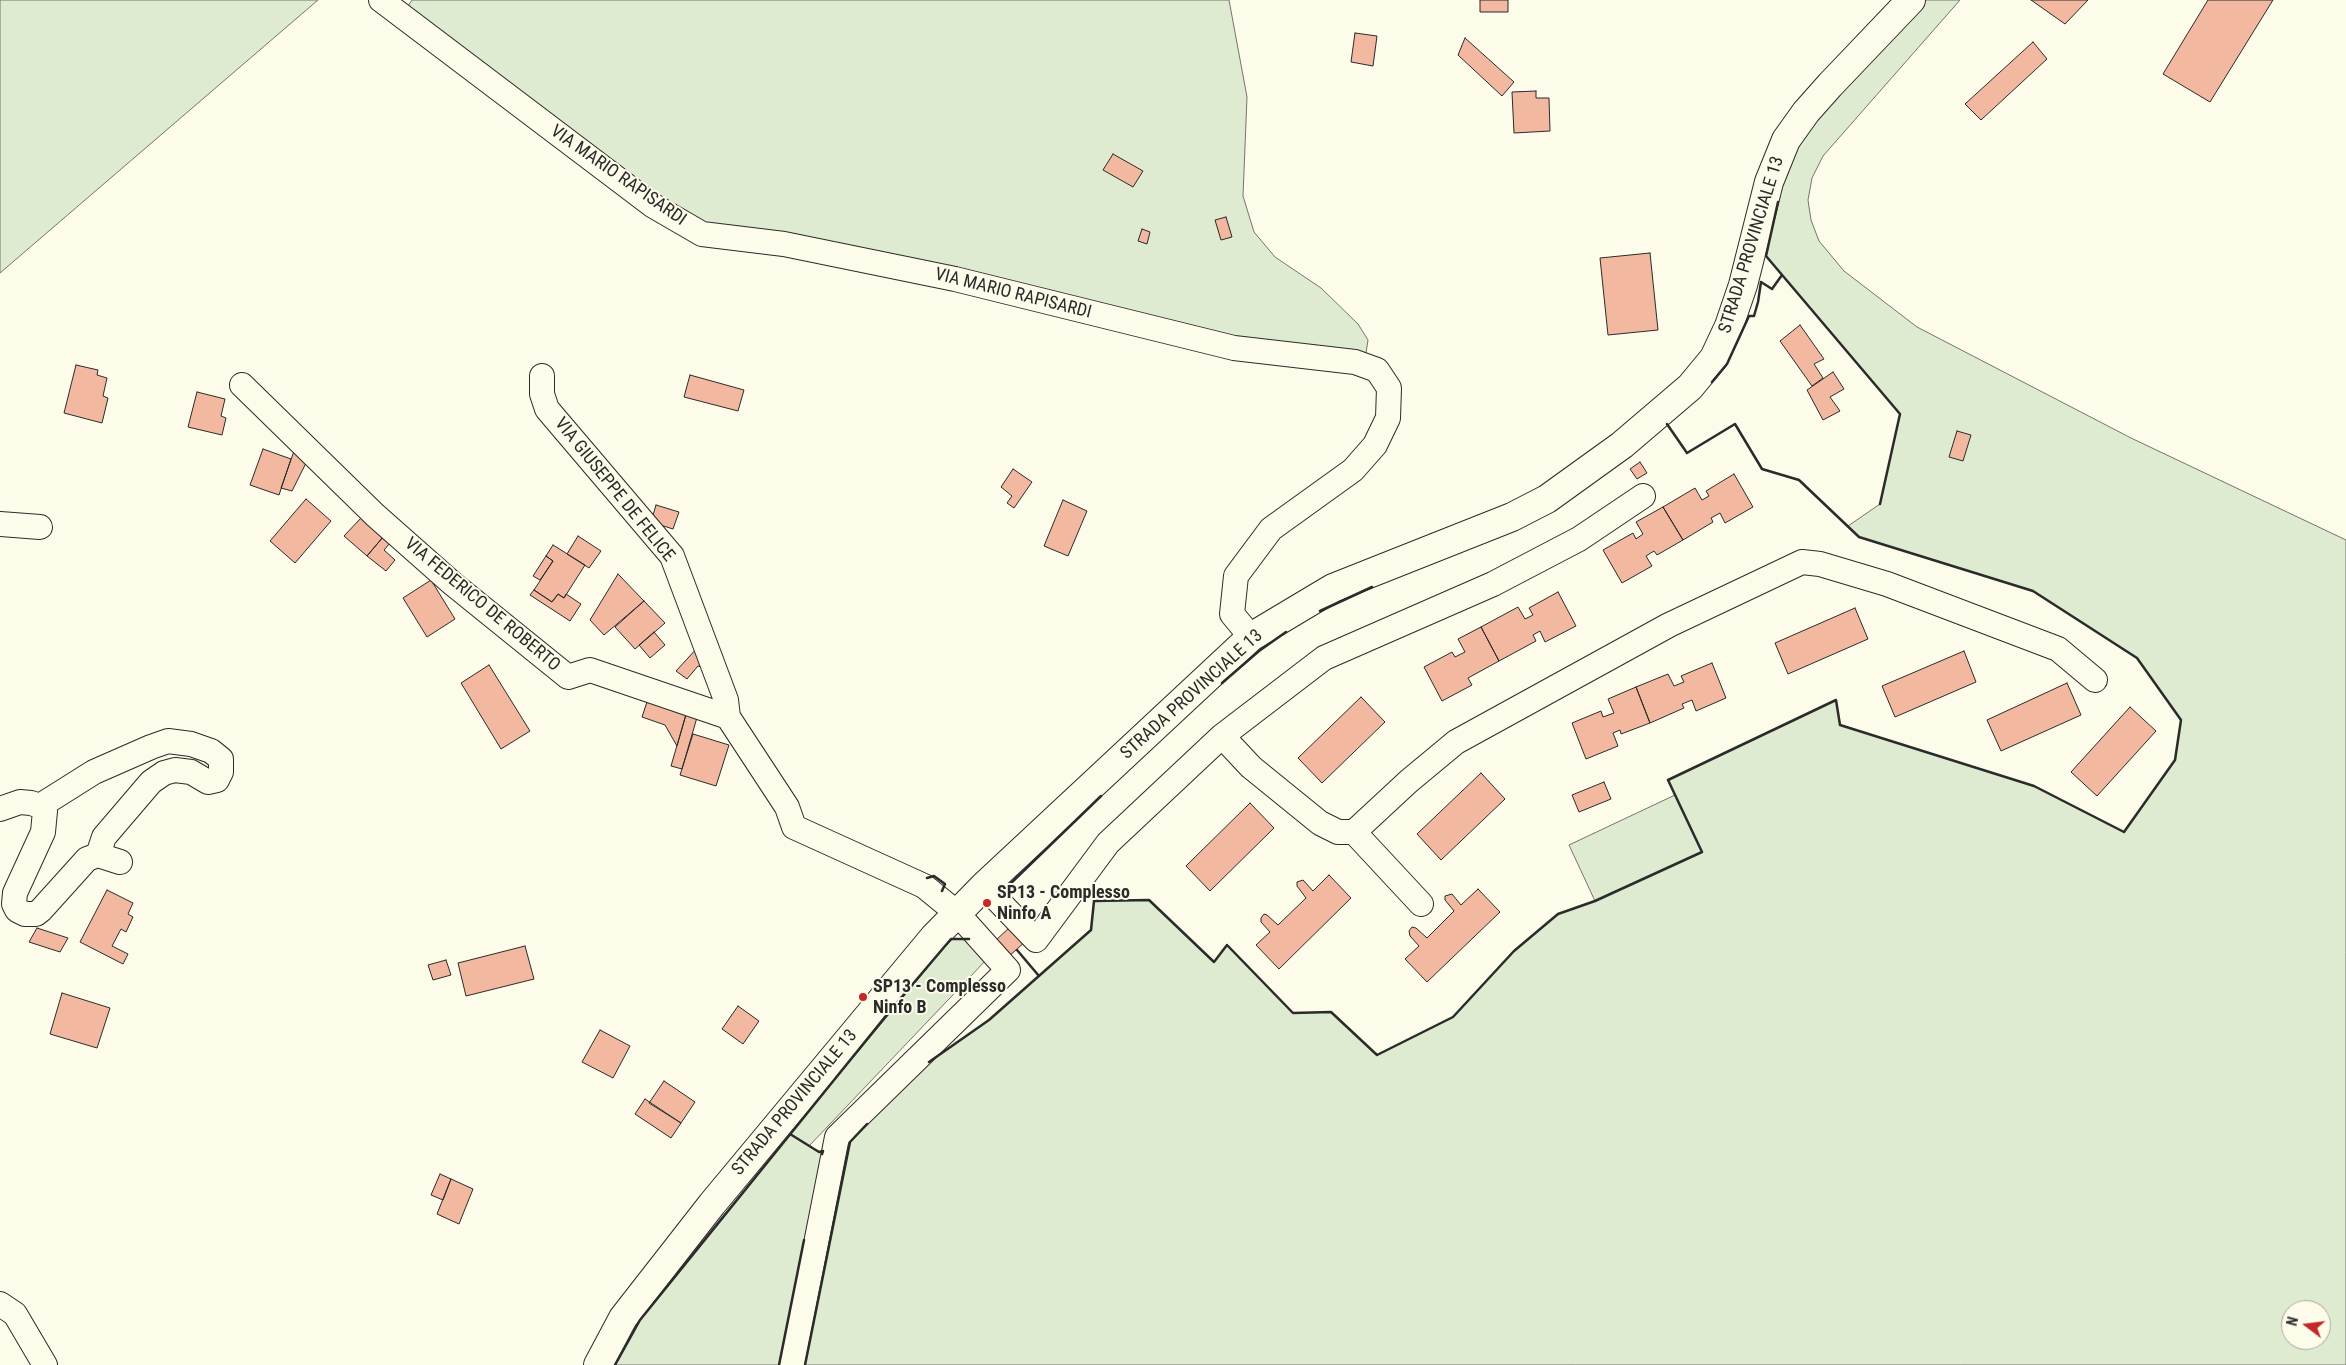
<!DOCTYPE html>
<style>
body{margin:0}
#map{position:relative;width:2346px;height:1365px;overflow:hidden;background:#fdfbea;font-family:"Roboto Condensed",sans-serif}
canvas{display:block}
.north{position:absolute;left:2281px;top:1300px;width:50px;height:50px;box-sizing:border-box;background:#fdfbea;border:1px solid #a9a89e;border-radius:50%;rotate:285deg;font-size:14px;font-weight:700;line-height:20px;text-align:center;color:#2b2b2b}
.north::after{content:'';display:block;margin:auto;width:18px;height:22px;background:#c62828;clip-path:polygon(50% 0,100% 100%,50% 72%,0 100%)}
</style>
<div id="map">
<canvas width="2346" height="1365"></canvas>
<div class="north">N</div>
</div>
<script>
const ctx = document.querySelector('canvas').getContext('2d');
ctx.lineJoin = 'round';
function fill(path, color) { ctx.fillStyle = color; ctx.fill(path, 'evenodd'); }
const poly = rows => new Path2D(rows.map(r => 'M' + r).join(''));
function strokePath(path, color, width, dash) { ctx.strokeStyle = color; ctx.lineWidth = width; ctx.lineCap = dash ? 'butt' : 'round'; ctx.setLineDash(dash || []); ctx.stroke(path); }
function label(font, color, halo, rows, align = 'center') {
  ctx.font = font + ' "Roboto Condensed",sans-serif'; ctx.lineWidth = 4; ctx.setLineDash([]); ctx.textBaseline = 'middle'; ctx.strokeStyle = halo; ctx.fillStyle = color; for (const [text, x, y, turn = 0] of rows) {
    ctx.save(); ctx.translate(x, y); ctx.rotate((+turn || 0) * Math.PI / 180); ctx.textAlign = isNaN(turn) ? turn : align; if (halo) ctx.strokeText(text, 0, 0); ctx.fillText(text, 0, 0); ctx.restore();
  }
}
const green = poly([
 [0,0,318,0,0,273,0,0],
 [412,0,1229,0,1247,97,1243,196,1254,232,1275,257,1321,288,1358,324,1368,340,1366,353,1229,337,703,222,677,212,408,6,412,0],
 [1925,0,1960,0,1823,156,1812,178,1808,200,1811,220,1819,241,1844,271,1917,327,2131,438,2346,540,2346,1365,805,1365,850,1142,917,1071,989,1020,1091,930,1094,901,1149,900,1214,962,1227,945,1293,1013,1331,1012,1377,1055,1453,1017,1514,951,1558,914,1595,901,1569,845,1675,795,1668,780,1836,700,1840,725,2034,786,2124,832,2175,760,2181,720,2137,658,2033,591,1859,537,1848,526,1880,504,1900,414,1766,256,1782,183,1791,159,1808,132,1828,105,1925,0],
 [2291,1310,2321,1310,2321,1340,2291,1340,2291,1310],
 [951,939,971,939,988,958,809,1146,819,1152,823,1151,779,1365,615,1365,640,1320,698,1246,951,939]
]);
fill(green, '#deebd1');
strokePath(green, '#74746e', 1);
const building = poly([
 [1480,0,1508,0,1508,12,1480,12,1480,0],
 [2031,0,2088,0,2065,24,2031,0],
 [2208,0,2273,0,2210,102,2163,74,2208,0],
 [1355,33,1377,36,1373,66,1351,62,1355,33],
 [1465,38,1514,82,1502,96,1458,55,1465,38],
 [2033,42,2047,59,1981,120,1965,104,2033,42],
 [1536,91,1536,98,1549,98,1550,131,1514,133,1512,92,1536,91],
 [1113,154,1143,171,1133,187,1103,170,1113,154],
 [1226,217,1232,237,1221,240,1215,220,1226,217],
 [1142,229,1150,232,1147,244,1138,241,1142,229],
 [1650,253,1658,330,1608,335,1600,258,1650,253],
 [1800,325,1824,359,1814,364,1823,378,1812,386,1780,341,1800,325],
 [76,365,98,370,97,375,107,378,103,396,108,398,102,423,64,413,76,365],
 [1833,372,1844,389,1830,397,1840,411,1823,420,1807,390,1833,372],
 [690,375,744,390,738,411,684,397,690,375],
 [197,392,225,399,221,416,226,418,222,435,188,427,197,392],
 [1957,431,1971,435,1963,461,1949,457,1957,431],
 [263,449,291,459,279,495,250,485,263,449],
 [294,451,306,463,292,491,281,488,294,451],
 [1640,462,1647,473,1637,479,1630,469,1640,462],
 [1013,469,1032,482,1014,508,1007,503,1012,496,1001,487,1013,469],
 [1734,474,1753,507,1725,523,1720,513,1711,518,1713,522,1683,540,1663,507,1695,488,1702,500,1709,496,1706,491,1734,474],
 [306,499,331,521,295,563,270,541,306,499],
 [1063,500,1087,511,1068,556,1044,546,1063,500],
 [656,505,679,512,673,529,651,522,656,505],
 [1663,507,1683,540,1657,555,1654,551,1646,556,1652,566,1622,583,1603,550,1633,533,1636,539,1643,534,1636,522,1663,507],
 [361,518,383,537,367,556,344,536,361,518],
 [578,536,601,551,589,568,567,554,578,536],
 [383,537,390,543,384,550,395,560,386,571,367,556,383,537],
 [553,545,585,565,564,598,558,594,552,602,534,590,553,561,546,556,553,545],
 [546,556,553,561,540,580,533,576,546,556],
 [618,574,644,601,604,635,590,620,618,574],
 [431,580,455,619,427,637,403,598,431,580],
 [534,590,552,602,558,594,564,598,566,594,581,604,570,621,530,595,534,590],
 [1558,592,1576,626,1545,642,1540,631,1533,635,1536,641,1499,661,1481,627,1518,607,1525,619,1533,615,1529,608,1558,592],
 [644,601,665,623,635,649,615,627,644,601],
 [1855,608,1868,639,1788,674,1775,643,1855,608],
 [1481,627,1499,661,1468,678,1472,685,1442,701,1424,667,1452,652,1455,657,1465,652,1458,639,1481,627],
 [654,632,665,645,650,658,639,645,654,632],
 [699,646,708,669,698,666,687,679,676,671,699,646],
 [1964,651,1976,682,1895,717,1882,686,1964,651],
 [1712,663,1726,698,1696,711,1692,700,1682,704,1684,708,1650,723,1636,687,1668,674,1674,686,1684,682,1681,676,1712,663],
 [489,665,530,731,501,749,461,683,489,665],
 [2067,683,2081,715,2001,751,1987,720,2067,683],
 [1636,687,1650,723,1621,734,1620,730,1613,733,1618,746,1586,759,1572,723,1601,711,1603,717,1614,713,1608,699,1636,687],
 [1361,697,1385,722,1322,783,1298,758,1361,697],
 [648,699,687,711,677,746,665,725,642,717,648,699],
 [2130,707,2156,731,2097,796,2071,772,2130,707],
 [687,711,698,714,682,769,671,766,687,711],
 [693,734,729,745,716,786,680,775,693,734],
 [1481,773,1505,799,1441,860,1417,834,1481,773],
 [1604,782,1611,799,1579,812,1572,795,1604,782],
 [1250,803,1274,828,1210,891,1186,866,1250,803],
 [1329,875,1351,898,1279,969,1256,945,1270,932,1261,922,1261,918,1264,914,1267,915,1278,925,1306,898,1297,886,1297,882,1303,880,1313,891,1329,875],
 [1478,889,1500,912,1427,982,1405,959,1419,946,1410,936,1409,931,1412,927,1416,928,1427,938,1454,911,1445,900,1445,896,1452,894,1461,905,1478,889],
 [107,890,133,903,128,914,133,917,126,932,121,929,112,946,128,954,123,964,80,942,107,890],
 [1011,926,1026,941,1007,958,993,943,1011,926],
 [37,928,68,938,60,952,29,942,37,928],
 [525,946,534,979,466,996,458,963,525,946],
 [446,960,451,975,433,980,428,965,446,960],
 [62,993,110,1008,97,1048,50,1034,62,993],
 [738,1006,759,1021,743,1044,722,1029,738,1006],
 [600,1030,630,1046,613,1078,582,1062,600,1030],
 [664,1081,695,1102,681,1123,649,1103,664,1081],
 [645,1099,681,1123,671,1138,635,1114,645,1099],
 [440,1174,451,1179,443,1200,431,1195,440,1174],
 [451,1179,473,1189,459,1224,437,1214,451,1179]
]);
fill(building, '#f2b8a0');
strokePath(building, '#2b2b2b', 1);
const minor = poly([
 [381,0,652,205,702,234,784,244,955,279,1234,348,1355,362,1377,370,1389,388,1388,418,1375,445,1353,470,1271,529,1236,576,1232,614,1251,637],
 [542,376,542,394,547,409,672,556,726,700,728,717],
 [242,385,375,515,453,584,568,677,590,670,728,717,787,807,794,827,924,886,957,913,1008,970,837,1137,792,1365],
 [0,524,40,527],
 [1222,736,1251,767,1320,823,1338,832,1354,832,1409,781,1456,742,1669,625,1802,562,1820,564,1887,584,2058,649,2095,680],
 [40,806,94,772,151,747,168,741,191,744,211,751,221,759,221,772,217,780,208,782,191,772,175,770,164,773,151,782,104,837,98,855],
 [0,809,20,802,31,803,40,806,45,811,43,832,15,893,14,904,17,910,25,914,36,914,41,910,87,859,98,855,120,862],
 [1354,832,1421,904],
 [984,886,1036,940,1108,843,1222,736,1324,658,1493,584,1579,539,1643,496],
 [0,1304,15,1314,45,1365]
]);
const major = poly([
 [598,1365,623,1318,712,1204,934,937,984,886,1251,637,1333,588,1512,517,1547,499,1622,445,1690,387,1714,358,1729,326,1743,285,1769,182,1786,140,1806,112,1830,85,1911,0]
]);
strokePath(minor, '#2b2b2b', 26);
strokePath(major, '#2b2b2b', 30);
strokePath(minor, '#fdfbea', 24);
strokePath(major, '#fdfbea', 28);
strokePath(poly([
 [1778,202,1766,256,1900,414,1880,504],
 [1712,382,1727,364,1749,316,1754,316,1758,302,1761,282,1772,289,1782,275],
 [1320,611,1372,587],
 [1222,683,1259,651,1286,632],
 [927,878,934,876,945,884,942,891],
 [1010,899,1009,885,1101,796],
 [1017,950,1039,976],
 [929,1062,989,1020,1091,930,1094,901,1149,900,1214,962,1227,945,1293,1013,1331,1012,1377,1055,1453,1017,1514,951,1558,914,1595,901,1702,852,1668,780,1836,700,1840,725,2034,786,2124,832,2175,760,2181,720,2137,658,2033,591,1859,537,1799,480,1762,469,1735,424,1687,453,1667,424],
 [790,1134,819,1152,823,1151,822,1154],
 [615,1365,640,1320,889,1012,951,939,969,939],
 [779,1365,804,1240],
 [805,1365,850,1142,867,1124]
]), '#2b2b2b', 2.5);
for (const [x, y, r, color] of [
 [987,903,5,"#c62828"],
 [863,997,5,"#c62828"]
]) { const dot = new Path2D(); dot.arc(x, y, r, 0, 2 * Math.PI); ctx.fillStyle = color; ctx.fill(dot); strokePath(dot, '#fdfbea', 2); }
label('18px', '#2b2b2b', '#fdfbea', [
 ["VIA MARIO RAPISARDI",618,176,35],
 ["STRADA PROVINCIALE 13",1752,245,-73],
 ["VIA MARIO RAPISARDI",1013,294,14],
 ["VIA GIUSEPPE DE FELICE",614,490,51],
 ["VIA FEDERICO DE ROBERTO",482,605,40],
 ["STRADA PROVINCIALE 13",1192,695,-42],
 ["STRADA PROVINCIALE 13",795,1103,-50]
]);
label('bold 18px', '#2b2b2b', '#fdfbea', [
 ["SP13 - Complesso",997,893],
 ["Ninfo A",997,914],
 ["SP13 - Complesso",873,987],
 ["Ninfo B",873,1008]
], 'left');
</script>
